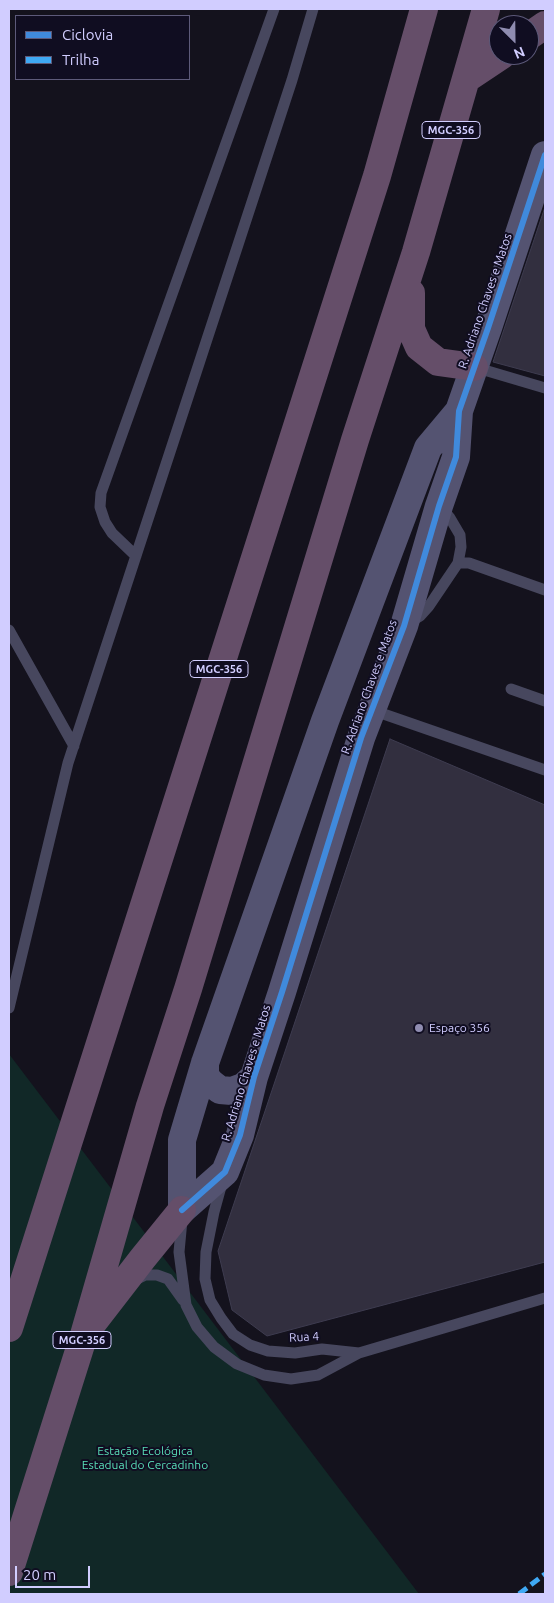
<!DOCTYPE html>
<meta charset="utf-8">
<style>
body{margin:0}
#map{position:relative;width:554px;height:1603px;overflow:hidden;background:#14121d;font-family:Ubuntu,sans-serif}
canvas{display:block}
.frame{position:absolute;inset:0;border:10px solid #d1cdff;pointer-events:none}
.legend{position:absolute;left:15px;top:15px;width:175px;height:65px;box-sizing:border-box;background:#100d21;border:1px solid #5d5a7a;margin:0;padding:6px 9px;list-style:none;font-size:15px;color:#d1cdff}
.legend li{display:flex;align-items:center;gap:10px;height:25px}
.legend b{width:25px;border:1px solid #5d5a7a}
.north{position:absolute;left:489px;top:15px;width:50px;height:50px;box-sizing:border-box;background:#100d21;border:1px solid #5d5a7a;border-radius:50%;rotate:157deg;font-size:14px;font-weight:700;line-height:20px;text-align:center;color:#d1cdff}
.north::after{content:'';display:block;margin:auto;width:18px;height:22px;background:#8f8cb0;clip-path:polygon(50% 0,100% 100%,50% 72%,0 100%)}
.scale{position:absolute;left:15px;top:1566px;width:75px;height:22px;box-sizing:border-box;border:2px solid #d1cdff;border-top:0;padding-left:6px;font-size:15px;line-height:18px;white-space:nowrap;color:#d1cdff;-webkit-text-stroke:4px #100d21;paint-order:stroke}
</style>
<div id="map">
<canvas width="554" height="1603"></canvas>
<div class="frame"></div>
<ul class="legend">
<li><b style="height:6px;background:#408adc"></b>Ciclovia</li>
<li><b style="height:6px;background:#3fa9f5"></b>Trilha</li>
</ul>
<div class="north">N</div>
<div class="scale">20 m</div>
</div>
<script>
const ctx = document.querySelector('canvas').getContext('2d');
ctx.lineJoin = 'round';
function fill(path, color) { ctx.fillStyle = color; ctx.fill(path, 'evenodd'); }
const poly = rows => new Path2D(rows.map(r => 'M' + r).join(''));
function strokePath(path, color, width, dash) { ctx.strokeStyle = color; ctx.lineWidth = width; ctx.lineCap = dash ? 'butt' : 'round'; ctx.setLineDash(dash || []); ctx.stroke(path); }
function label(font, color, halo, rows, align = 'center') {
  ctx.font = font + ' Ubuntu,sans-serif'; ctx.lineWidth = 4; ctx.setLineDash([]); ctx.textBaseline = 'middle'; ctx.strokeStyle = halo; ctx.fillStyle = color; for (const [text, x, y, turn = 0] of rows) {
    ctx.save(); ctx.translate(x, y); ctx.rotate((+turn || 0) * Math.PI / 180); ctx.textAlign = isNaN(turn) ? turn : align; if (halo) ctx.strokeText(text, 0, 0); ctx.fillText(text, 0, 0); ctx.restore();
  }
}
fill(poly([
 [9,1054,419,1594,9,1594]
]), '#112827');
const building = poly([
 [545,207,545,376,493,362,545,207],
 [390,739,545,805,545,1262,267,1336,232,1310,218,1251,390,739]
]);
fill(building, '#322f3f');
strokePath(building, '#3e3c50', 1);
strokePath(poly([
 [474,367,545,388],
 [136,556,112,533,105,522,100,507,101,493,274,9],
 [458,563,469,563,545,590],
 [410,622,420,616,429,606,458,563,461,547,460,535,450,518,441,507],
 [9,630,74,746],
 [511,689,545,701],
 [372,710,545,770],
 [9,1008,68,763,292,80,313,9],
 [222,1183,214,1212,206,1252,205,1279,210,1300,221,1318,233,1334,250,1345,268,1351,295,1353,322,1349,359,1353,545,1298],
 [182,1220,179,1252,186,1305,197,1327,214,1347,237,1364,264,1375,291,1379,318,1375,359,1353],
 [135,1280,145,1275,157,1275,168,1279,183,1300]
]), '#47475e', 11);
strokePath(poly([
 [205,1063,205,1076,211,1083,220,1090,232,1091,243,1087,254,1077],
 [182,1210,225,1172,240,1135,254,1077,282,992,361,738,404,626,439,506,456,457,459,411,488,328,545,155],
 [182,1210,182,1140,205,1063,325,721,428,448,459,411]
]), '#545371', 28);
strokePath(poly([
 [529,36,545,25],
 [466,79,502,55],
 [411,293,411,329,419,347,438,362,474,367],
 [92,1324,143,1258,182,1210],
 [9,1328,377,176,424,9],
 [9,1572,84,1335,150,1106,188,989,355,440,416,252,486,9]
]), '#654e69', 28);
strokePath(poly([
 [519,1594,545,1574]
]), '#3fa9f5', 5, [10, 5]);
strokePath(poly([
 [182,1210,225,1172,240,1135,254,1077,282,992,361,738,404,626,439,506,456,457,459,411,488,328,545,155]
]), '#408adc', 6);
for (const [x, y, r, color] of [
 [419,1028,5,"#8f8cb0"]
]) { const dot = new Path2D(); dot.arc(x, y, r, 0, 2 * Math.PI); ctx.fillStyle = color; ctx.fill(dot); strokePath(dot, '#100d21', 2); }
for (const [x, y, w] of [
 [451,130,58],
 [219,669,58],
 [82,1340,58]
]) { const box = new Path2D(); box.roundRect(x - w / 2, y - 8.5, w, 17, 4); ctx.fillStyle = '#100d21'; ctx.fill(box); strokePath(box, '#d1cdff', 1); }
label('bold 11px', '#d1cdff', null, [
 ["MGC-356",451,130],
 ["MGC-356",219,669],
 ["MGC-356",82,1340]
]);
label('12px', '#d1cdff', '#100d21', [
 ["R. Adriano Chaves e Matos",485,301,-71],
 ["R. Adriano Chaves e Matos",369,687,-70],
 ["R. Adriano Chaves e Matos",246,1073,-73],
 ["Rua 4",304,1337,-3]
]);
label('12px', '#d1cdff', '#100d21', [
 ["Espaço 356",429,1028]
], 'left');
label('12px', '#59dfb8', '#100d21', [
 ["Estação Ecológica",145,1451],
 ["Estadual do Cercadinho",145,1465]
]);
</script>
